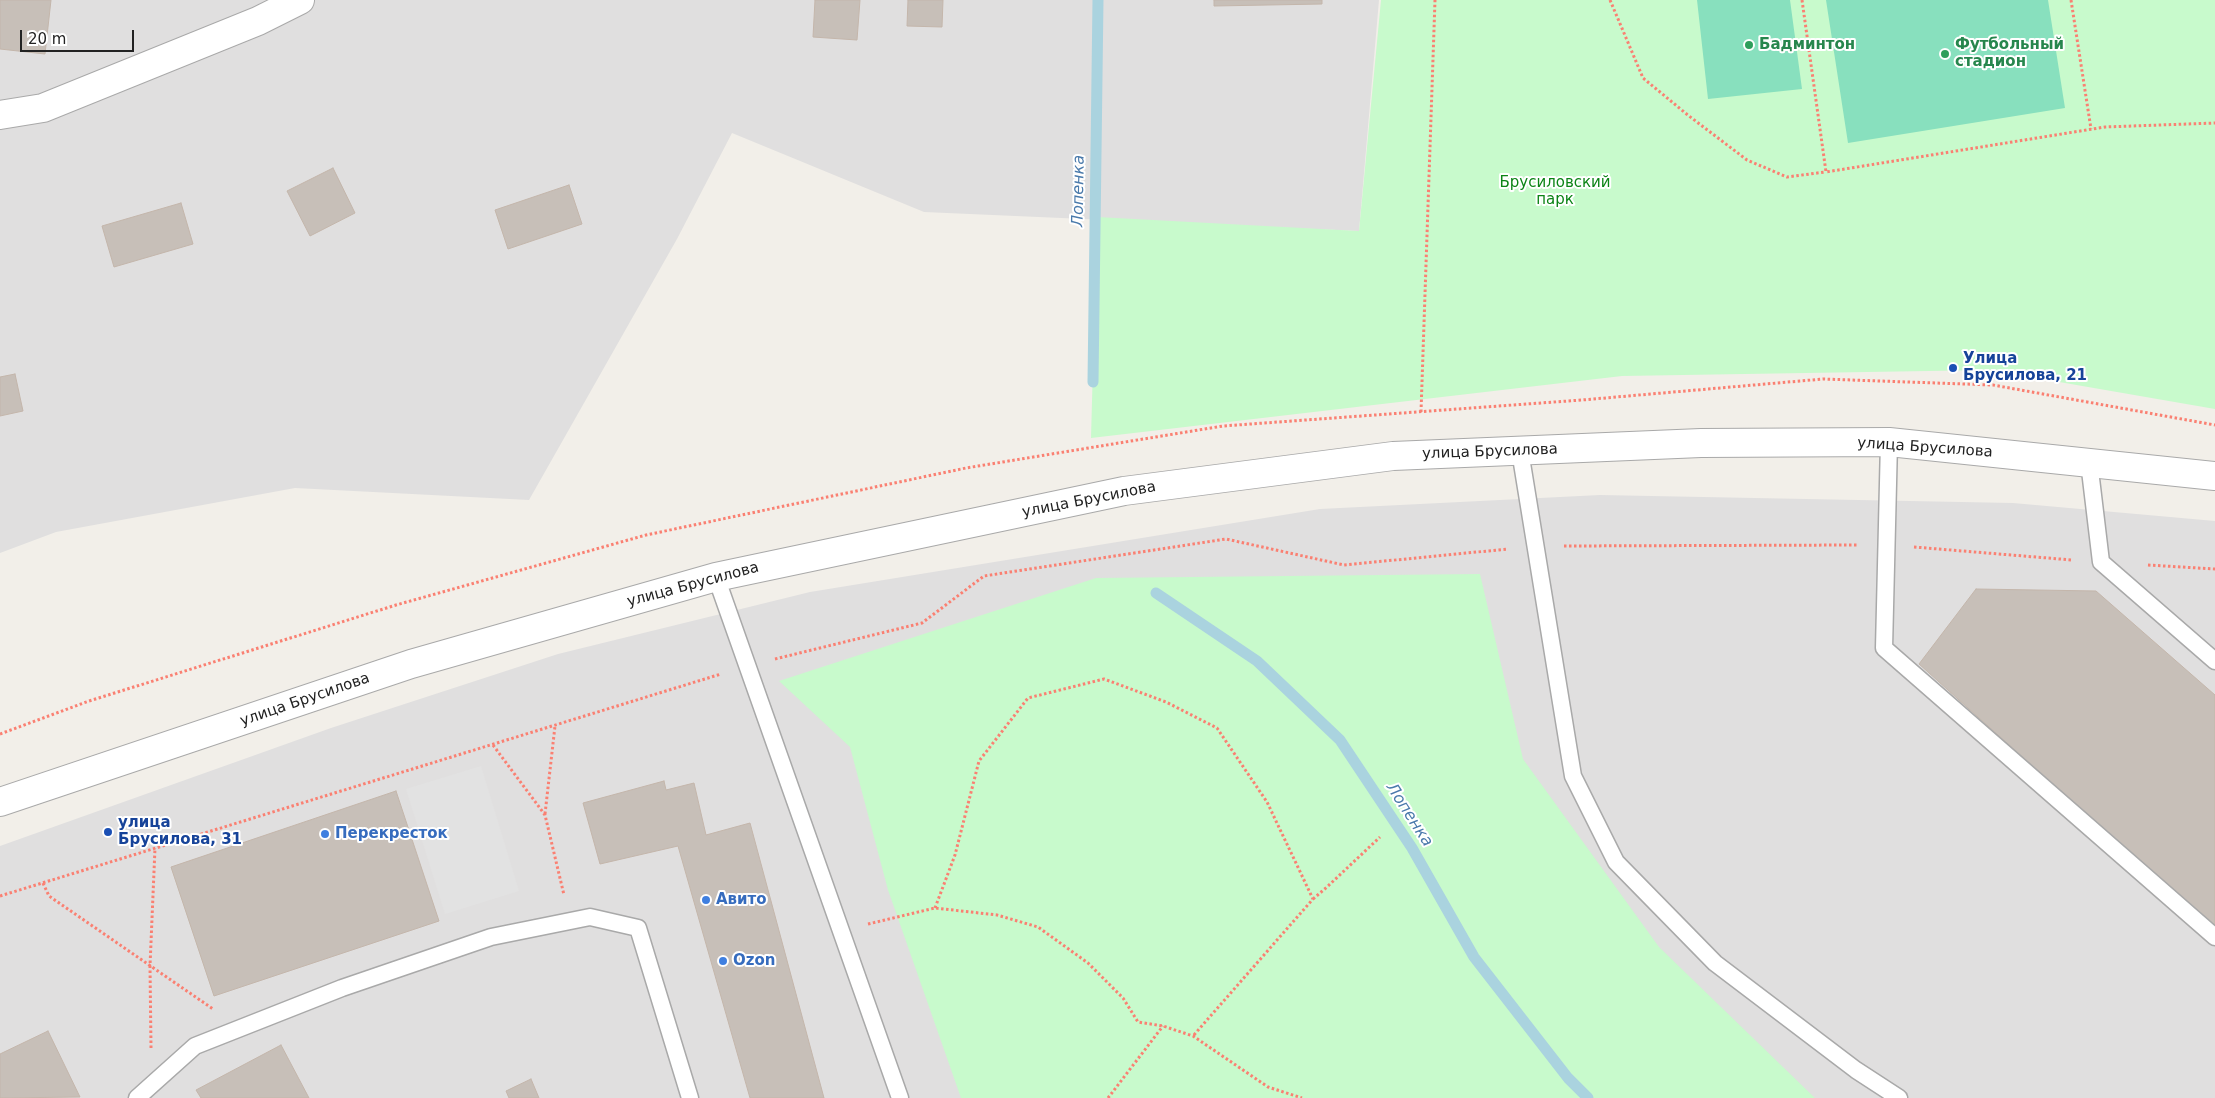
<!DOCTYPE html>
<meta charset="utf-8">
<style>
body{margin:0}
#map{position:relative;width:2215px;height:1098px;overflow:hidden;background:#f2efe9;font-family:"DejaVu Sans",sans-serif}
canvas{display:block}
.scale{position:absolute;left:20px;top:30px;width:114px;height:22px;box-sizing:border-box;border:2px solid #222;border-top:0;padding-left:6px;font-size:15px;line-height:18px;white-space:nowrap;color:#222;-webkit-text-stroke:4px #fff;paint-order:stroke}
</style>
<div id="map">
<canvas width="2215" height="1098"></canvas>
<div class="scale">20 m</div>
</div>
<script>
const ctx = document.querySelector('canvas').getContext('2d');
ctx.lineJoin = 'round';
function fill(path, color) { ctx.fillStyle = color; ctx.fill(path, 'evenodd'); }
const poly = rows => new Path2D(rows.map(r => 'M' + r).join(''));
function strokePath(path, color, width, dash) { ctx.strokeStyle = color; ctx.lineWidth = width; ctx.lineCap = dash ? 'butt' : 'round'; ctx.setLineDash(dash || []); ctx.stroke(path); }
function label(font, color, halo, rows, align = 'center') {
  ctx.font = font + ' "DejaVu Sans",sans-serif'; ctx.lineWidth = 4; ctx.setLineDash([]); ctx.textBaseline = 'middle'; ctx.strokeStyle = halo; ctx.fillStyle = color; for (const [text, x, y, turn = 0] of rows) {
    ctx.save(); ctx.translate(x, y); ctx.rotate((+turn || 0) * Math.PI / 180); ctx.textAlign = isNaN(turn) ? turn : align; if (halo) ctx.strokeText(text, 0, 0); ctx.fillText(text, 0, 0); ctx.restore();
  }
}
fill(poly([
 [0,0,1379,0,1359,231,924,212,732,133,677,239,529,500,295,488,56,532,0,553],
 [1600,495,2013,503,2215,521,2215,1098,0,1098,0,846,331,728,558,654,810,592,1320,509]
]), '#e0dfdf');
fill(poly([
 [1381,0,2215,0,2215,409,1990,370,1622,376,1091,438,1097,217,1359,231],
 [1480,574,1523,759,1659,947,1815,1098,961,1098,888,890,850,747,779,681,1096,578]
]), '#c8facc');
fill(poly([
 [1697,0,1790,0,1802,89,1708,99],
 [1826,0,2048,0,2065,108,1848,143]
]), '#88e0be');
fill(poly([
 [481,766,519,891,445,914,406,789]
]), '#e2e2e2');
strokePath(poly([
 [1093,382,1098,0],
 [1156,593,1257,661,1340,740,1412,848,1474,957,1568,1078,1588,1098]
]), '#aad3df', 11);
const building = poly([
 [0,0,51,0,45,54,0,49,0,0],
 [815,0,860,0,857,40,813,37,815,0],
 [908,0,943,0,942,27,907,26,908,0],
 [1214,0,1322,0,1322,4,1214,6,1214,0],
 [333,168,355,213,310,236,287,191,333,168],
 [569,185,582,224,508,249,495,210,569,185],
 [181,203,193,244,114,267,102,226,181,203],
 [15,374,23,411,0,416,0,377,15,374],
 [1976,589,2096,591,2215,695,2215,930,1919,664,1976,589],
 [664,781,666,790,694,783,706,835,750,823,824,1098,750,1098,678,846,600,864,583,803,664,781],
 [396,791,439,921,214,996,171,867,396,791],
 [48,1031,80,1097,0,1098,0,1054,48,1031],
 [281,1045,309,1098,201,1098,196,1090,281,1045],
 [531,1079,539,1098,509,1098,506,1091,531,1079]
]);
fill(building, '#c7bfb8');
strokePath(building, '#c4b6ab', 1);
const service = poly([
 [1889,442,1884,648,2215,937],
 [1520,451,1573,776,1616,862,1715,963,1856,1070,1899,1098],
 [2089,462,2101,562,2215,661],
 [716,577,900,1098],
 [137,1098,195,1046,342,988,491,937,590,917,638,928,690,1098]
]);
const minor = poly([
 [0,115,43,108,258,21,300,0]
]);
const tertiary = poly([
 [0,802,411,664,716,577,1124,491,1393,456,1701,443,1889,442,2215,476]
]);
strokePath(service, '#a9a9a9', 19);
strokePath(minor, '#a9a9a9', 30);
strokePath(tertiary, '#a9a9a9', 30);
strokePath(poly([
 [1610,0,1643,78,1689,116,1747,160,1787,177,1825,172],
 [1802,0,1826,172,2105,127,2215,123],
 [2071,0,2091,129],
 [1421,412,1435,0],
 [1564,546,1858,545],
 [1914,547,2072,560],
 [2148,565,2215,569],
 [775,659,922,623,984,576,1226,539,1344,565,1508,549],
 [0,734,89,701,396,605,646,535,966,468,1223,426,1582,400,1823,379,1993,385,2215,425],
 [493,745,545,815,564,895],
 [545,814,555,726],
 [43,883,49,896,213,1009],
 [0,896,721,674],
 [1313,899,1327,887,1380,837],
 [935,908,955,855,979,761,1028,698,1104,679,1166,702,1217,728,1267,802,1313,899,1193,1036],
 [868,924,935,908,997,915,1038,927,1088,963,1123,998,1138,1022,1163,1026,1193,1036,1268,1087,1302,1098],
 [151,1048,150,966,155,848],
 [1108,1098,1163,1026]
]), '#fa8072', 3, [2.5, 2.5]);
strokePath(service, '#fff', 16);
strokePath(minor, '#fff', 28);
strokePath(tertiary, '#fff', 28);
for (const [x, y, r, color] of [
 [1749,45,5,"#2e9e5b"],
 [1945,54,5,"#2e9e5b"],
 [1953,368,5,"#1a4fb4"],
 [108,832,5,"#1a4fb4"],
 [325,834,5,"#3f7fe0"],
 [706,900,5,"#3f7fe0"],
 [723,961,5,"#3f7fe0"]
]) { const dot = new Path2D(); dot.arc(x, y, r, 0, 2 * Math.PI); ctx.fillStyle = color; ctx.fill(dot); strokePath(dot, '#fff', 2); }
label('bold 15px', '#27864d', '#fff', [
 ["Бадминтон",1759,45],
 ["Футбольный",1955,45],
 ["стадион",1955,62]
], 'left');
label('15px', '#0c8416', '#fff', [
 ["Брусиловский",1555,183],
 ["парк",1555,200]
]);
label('bold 15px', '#164399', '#fff', [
 ["Улица",1963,359],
 ["Брусилова, 21",1963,376],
 ["улица",118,823],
 ["Брусилова, 31",118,840]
], 'left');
label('15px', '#222', '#fff', [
 ["улица Брусилова",1925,448,4],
 ["улица Брусилова",1490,452,-2],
 ["улица Брусилова",1089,500,-11],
 ["улица Брусилова",693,585,-15],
 ["улица Брусилова",305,700,-19]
]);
label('bold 15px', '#366cbe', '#fff', [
 ["Перекресток",335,834],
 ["Авито",716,900],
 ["Ozon",733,961]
], 'left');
label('italic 16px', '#4a7aab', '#fff', [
 ["Лопенка",1079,191,-89],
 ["Лопенка",1409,815,57]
]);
</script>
